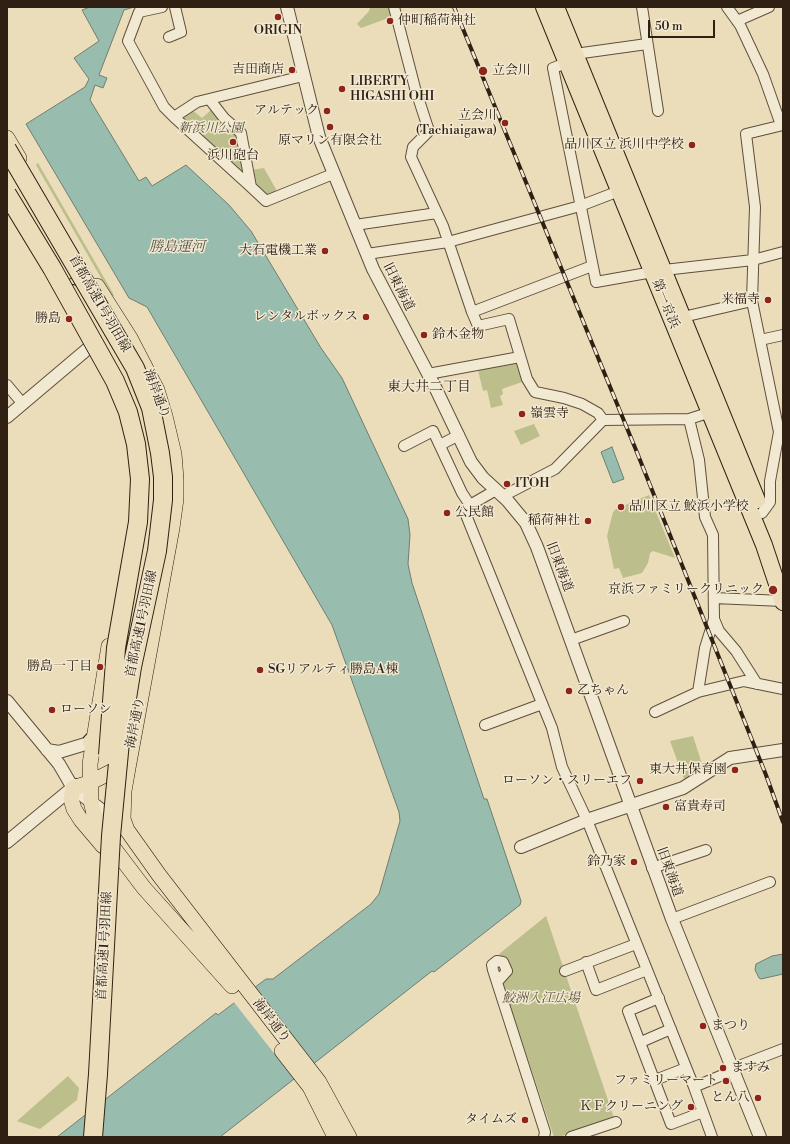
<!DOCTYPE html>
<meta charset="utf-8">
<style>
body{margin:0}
#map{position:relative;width:790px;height:1144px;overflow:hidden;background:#ebddba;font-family:"Libre Bodoni",serif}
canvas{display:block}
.frame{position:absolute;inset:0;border:8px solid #302013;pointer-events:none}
.scale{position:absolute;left:648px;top:20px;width:67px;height:18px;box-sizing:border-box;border:2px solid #302013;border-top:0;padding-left:5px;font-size:12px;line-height:14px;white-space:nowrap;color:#302013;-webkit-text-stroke:3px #f2e9d2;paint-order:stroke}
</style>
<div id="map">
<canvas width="790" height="1144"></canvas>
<div class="frame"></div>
<div class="scale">50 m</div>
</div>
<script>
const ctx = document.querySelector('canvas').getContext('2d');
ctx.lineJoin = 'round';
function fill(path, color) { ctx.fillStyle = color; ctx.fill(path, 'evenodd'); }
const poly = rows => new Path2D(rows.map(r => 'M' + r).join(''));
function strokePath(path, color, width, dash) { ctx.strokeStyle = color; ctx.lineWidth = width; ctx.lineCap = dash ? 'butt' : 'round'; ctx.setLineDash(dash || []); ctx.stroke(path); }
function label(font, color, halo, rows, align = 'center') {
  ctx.font = font + ' "Libre Bodoni","Noto Serif JP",serif'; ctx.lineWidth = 3; ctx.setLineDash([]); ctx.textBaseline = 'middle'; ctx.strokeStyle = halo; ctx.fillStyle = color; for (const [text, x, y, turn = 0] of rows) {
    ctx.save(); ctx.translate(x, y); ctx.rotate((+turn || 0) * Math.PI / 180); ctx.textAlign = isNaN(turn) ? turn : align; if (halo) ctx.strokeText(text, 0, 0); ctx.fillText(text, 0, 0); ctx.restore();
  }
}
fill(poly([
 [370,7,393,7,394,16,361,28,357,24,369,11],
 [191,109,202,118,212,109,238,135,246,169,241,171,182,120,182,114],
 [38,163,114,295,112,297,36,165],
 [264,168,278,193,266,197,255,185,252,170],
 [518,360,525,381,502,389,503,394,500,396,503,405,491,408,487,390,483,391,477,366],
 [534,424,540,436,521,445,514,431],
 [649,495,675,558,653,551,650,553,648,563,642,573,623,578,619,568,614,569,607,536,613,512,616,509],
 [693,736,703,767,684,779,670,741],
 [546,916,614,1118,559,1137,554,1137,502,982,507,963,499,954],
 [68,1076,79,1088,77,1100,40,1129,17,1121]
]), '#bcbf8c');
const water = poly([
 [90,7,134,7,124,10,99,75,107,78,103,88,95,85,90,100,139,181,146,177,152,186,186,165,229,205,251,231,321,348,342,378,408,519,410,535,408,564,412,583,484,799,487,799,521,901,520,905,434,972,432,971,220,1137,57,1137,216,1013,218,1015,266,979,273,979,371,904,379,894,400,821,399,812,332,625,147,307,129,298,26,124,85,87,89,79,74,58,99,41,82,10,90,7],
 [612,447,624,479,613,483,601,452,612,447],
 [783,954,783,974,761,979,759,978,755,970,756,964,772,956,783,954]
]);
fill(water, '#98bcae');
strokePath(water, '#6e7e70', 1);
fill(poly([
 [254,985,315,1064,295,1080,233,1001]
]), '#ebddba');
const minor = poly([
 [162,7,139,12,128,41,164,107,174,117,197,102,303,76],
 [394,7,415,88,429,131,413,147,411,157,443,226,472,312,592,266],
 [642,7,658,111],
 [727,7,740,25,763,74,781,125],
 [737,21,769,7],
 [169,37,181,32,175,7],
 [575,54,647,44],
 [566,63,553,68,596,282,664,270,753,260,783,252],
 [210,100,224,118,241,133,251,187,266,201,333,174],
 [174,117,251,187],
 [355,225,437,213],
 [367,254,448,242,580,206,619,191],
 [472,312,478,326,509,319,527,379,535,392,564,398,582,404,598,413,603,420],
 [683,317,752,301],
 [760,340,783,335],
 [428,374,520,357],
 [7,385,23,404],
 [689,419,699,460,705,517,713,535,714,619,719,631,736,651,757,684],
 [440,445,459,435],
 [404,446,433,431,462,493,470,505],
 [496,490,470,505,466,511,466,515,552,728,562,767,587,820,694,1087,712,1137],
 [503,496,555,469,603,420,689,419,714,411],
 [762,513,770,502,770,481,779,432,752,301,755,207,746,134,783,125],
 [714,598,783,601],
 [571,640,624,621],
 [698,692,705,648,714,619],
 [655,712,698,692,744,681,783,689],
 [485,725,542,704],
 [652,868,706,850],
 [672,919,770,882],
 [586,962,596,990,647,970],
 [565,971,636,944],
 [498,981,507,971,503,962,497,961,492,965,493,970,545,1132,544,1137],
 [659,998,628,1011,671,1124,703,1112],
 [641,1042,671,1029],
 [731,1069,783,1049],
 [655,1080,686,1068],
 [694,1087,732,1071],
 [571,1137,616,1122]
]);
const tertiary = poly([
 [287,7,319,137,373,269,435,387,471,462,483,478,507,500,526,523,537,547,672,919,760,1137],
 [7,417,91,346],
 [7,701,59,764,73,788,117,822],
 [47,750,59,752,92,742],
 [7,842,76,785],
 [521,847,587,820,683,788,730,758,783,750]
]);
const primary = poly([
 [7,138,19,158],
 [97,286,130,338,157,390,165,416,174,454,176,479,176,499,172,528,128,768,124,791,123,819,127,830,159,875,319,1082,349,1137],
 [109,646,90,764,91,801,94,814,106,838,144,888,232,986],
 [103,846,81,820,74,809,71,799,73,788,89,783,121,767,122,763],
 [282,1051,310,1087,335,1137]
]);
const trunk = poly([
 [544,7,764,545,783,602],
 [556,7,757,500]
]);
const motorway = poly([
 [7,169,67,270],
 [72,294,109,345,125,375,144,426,150,460,152,500,150,525,120,681],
 [92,742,99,737,112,714]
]);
strokePath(minor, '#5f4f3d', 12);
strokePath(tertiary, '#5f4f3d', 14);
strokePath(primary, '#302013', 16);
strokePath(trunk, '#302013', 18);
strokePath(motorway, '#302013', 20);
strokePath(minor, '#f2e9d2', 10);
strokePath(tertiary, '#f2e9d2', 12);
strokePath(primary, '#ebddba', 15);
strokePath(trunk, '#ebddba', 16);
strokePath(motorway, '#ebddba', 18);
const rail = poly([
 [454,7,636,450,766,775,783,822]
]);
strokePath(rail, '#302013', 4);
strokePath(rail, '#f2e9d2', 2.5, [8]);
const motorwayBridge = poly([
 [7,149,135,368,151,408,160,453,163,477,163,500,157,551,132,667,120,742,111,836,98,1074,93,1137],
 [7,194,52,268,115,381,128,412,136,444,140,479,138,522,116,648,108,755]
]);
strokePath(motorwayBridge, '#302013', 20, []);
strokePath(motorwayBridge, '#ebddba', 18);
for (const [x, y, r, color] of [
 [278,17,4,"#8f2418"],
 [390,21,4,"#8f2418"],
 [292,70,4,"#8f2418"],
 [483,71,5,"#8f2418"],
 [342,89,4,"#8f2418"],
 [327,111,4,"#8f2418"],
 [505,123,4,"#8f2418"],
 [330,127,4,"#8f2418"],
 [233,142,4,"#8f2418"],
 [692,145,4,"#8f2418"],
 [325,251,4,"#8f2418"],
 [768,300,4,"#8f2418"],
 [366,317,4,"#8f2418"],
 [69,319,4,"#8f2418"],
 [424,335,4,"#8f2418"],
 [522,414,4,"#8f2418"],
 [507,484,4,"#8f2418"],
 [621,507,4,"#8f2418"],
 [447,513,4,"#8f2418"],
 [588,521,4,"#8f2418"],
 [773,590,5,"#8f2418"],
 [100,667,4,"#8f2418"],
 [260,670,4,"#8f2418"],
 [569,691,4,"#8f2418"],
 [52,710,4,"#8f2418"],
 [735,770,4,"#8f2418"],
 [640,781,4,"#8f2418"],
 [666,807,4,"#8f2418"],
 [634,862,4,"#8f2418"],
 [703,1026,4,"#8f2418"],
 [723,1068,4,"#8f2418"],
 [726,1081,4,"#8f2418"],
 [758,1098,4,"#8f2418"],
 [691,1107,4,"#8f2418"],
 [525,1120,4,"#8f2418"]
]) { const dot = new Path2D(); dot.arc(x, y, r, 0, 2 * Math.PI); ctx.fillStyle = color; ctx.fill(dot); strokePath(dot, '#f2e9d2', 1.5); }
label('13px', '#302013', '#f2e9d2', [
 ["仲町稲荷神社",398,21,"left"],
 ["ORIGIN",278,31,"center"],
 ["吉田商店",284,70],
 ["立会川",492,71,"left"],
 ["LIBERTY",350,82,"left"],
 ["HIGASHI OHI",350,97,"left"],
 ["アルテック",319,111],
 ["立会川",497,116],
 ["(Tachiaigawa)",497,131],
 ["原マリン有限会社",330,141,"center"],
 ["品川区立 浜川中学校",684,145],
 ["浜川砲台",233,156,"center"],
 ["大石電機工業",317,251],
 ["来福寺",760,300],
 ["レンタルボックス",358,317],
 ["勝島",61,319],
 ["鈴木金物",432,335,"left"],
 ["嶺雲寺",530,414,"left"],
 ["ITOH",515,484,"left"],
 ["品川区立 鮫浜小学校",629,507,"left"],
 ["公民館",455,513,"left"],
 ["稲荷神社",580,521],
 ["京浜ファミリークリニック",764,590],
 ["勝島一丁目",92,667],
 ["SGリアルティ勝島A棟",268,670,"left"],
 ["乙ちゃん",577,691,"left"],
 ["ローソン",60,710,"left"],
 ["東大井保育園",727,770],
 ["ローソン・スリーエフ",632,781],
 ["富貴寿司",674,807,"left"],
 ["鈴乃家",626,862],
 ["まつり",711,1026,"left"],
 ["ますみ",731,1068,"left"],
 ["ファミリーマート",718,1081],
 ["とん八",750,1098],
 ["ＫＦクリーニング",683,1107],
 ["タイムズ",517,1120]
], 'right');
label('italic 13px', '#5a5037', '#f2e9d2', [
 ["新浜川公園",211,129],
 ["鮫洲入江広場",541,999]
]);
label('13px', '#302013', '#f2e9d2', [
 ["旧東海道",398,287,63],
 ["首都高速1号羽田線",99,304,60],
 ["第一京浜",665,304,68],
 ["海岸通り",156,394,69],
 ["旧東海道",559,567,69],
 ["首都高速1号羽田線",142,624,-78],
 ["海岸通り",136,723,-79],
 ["旧東海道",669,872,70],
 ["首都高速1号羽田線",105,946,-87],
 ["海岸通り",271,1021,52]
]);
label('italic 14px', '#4f4f42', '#f2e9d2', [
 ["勝島運河",177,248]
]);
label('14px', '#302013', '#f2e9d2', [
 ["東大井二丁目",429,388]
]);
</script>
